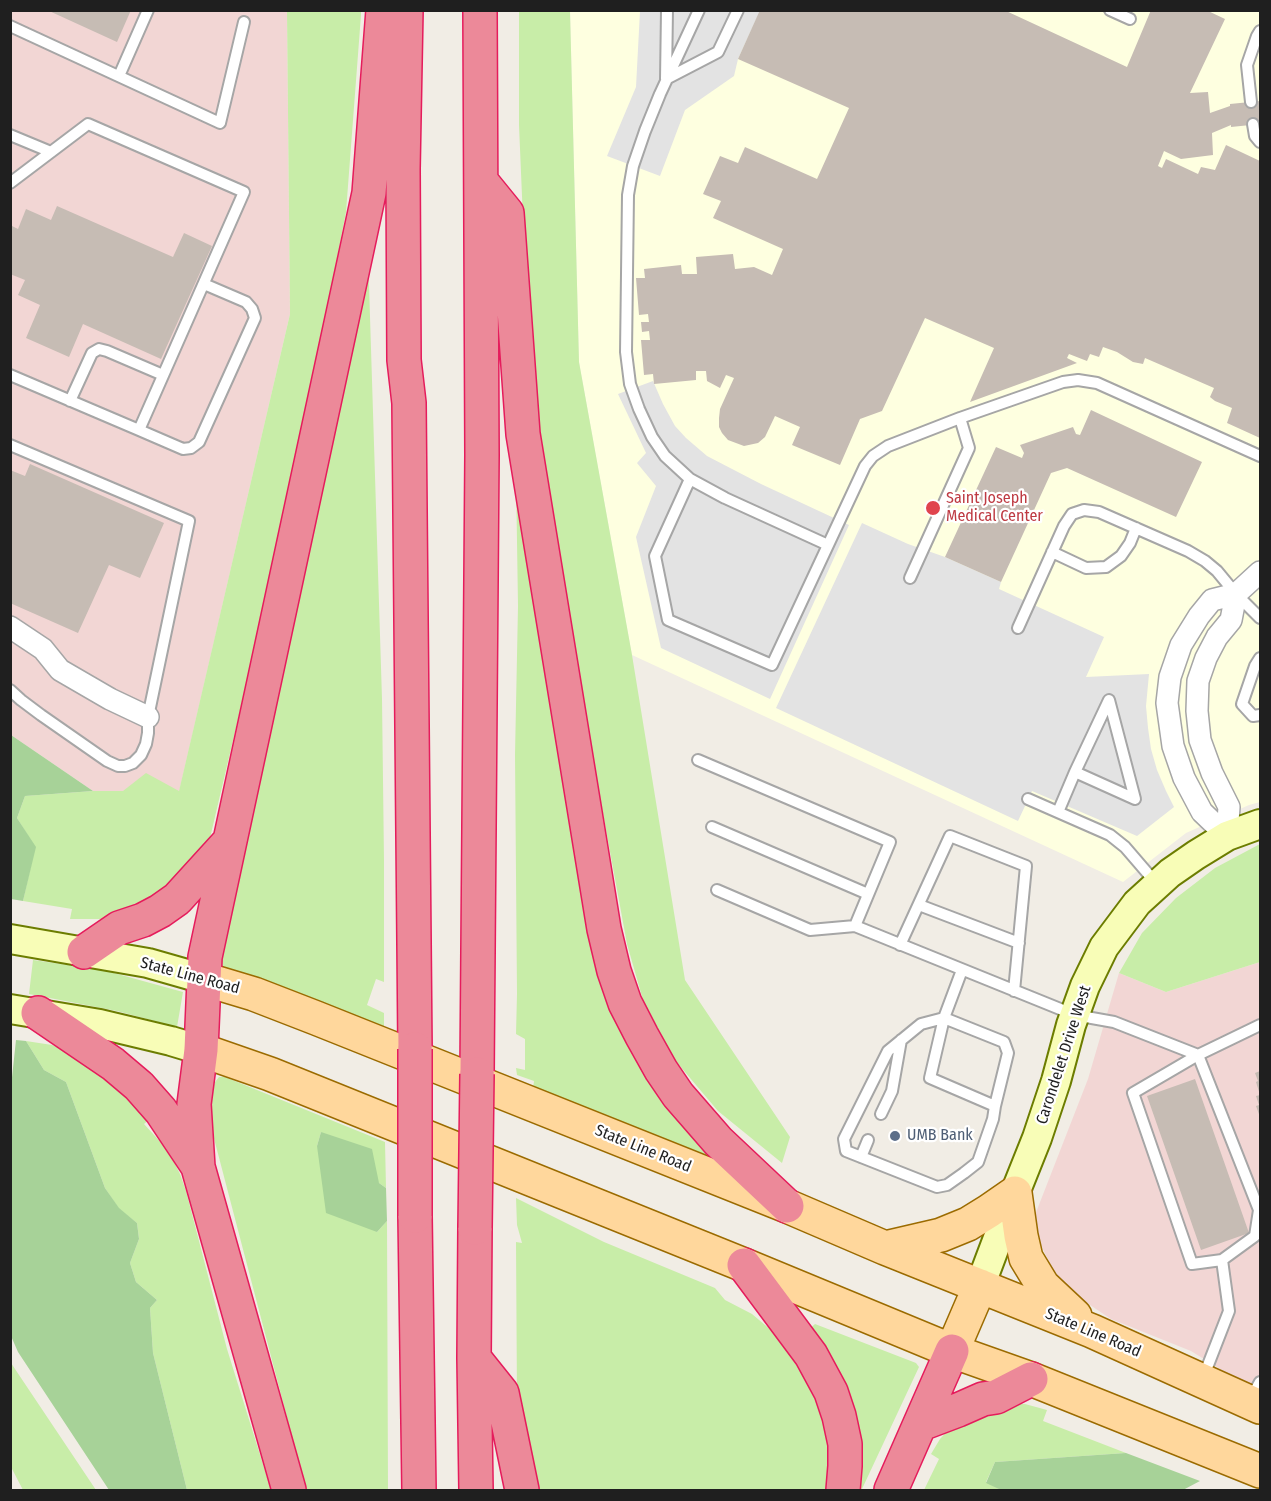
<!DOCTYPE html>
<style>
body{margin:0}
#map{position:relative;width:1271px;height:1501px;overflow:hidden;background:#f1ede5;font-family:"Fira Sans Condensed",sans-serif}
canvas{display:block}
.frame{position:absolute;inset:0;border:12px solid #1f1f1f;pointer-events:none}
</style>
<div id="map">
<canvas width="1271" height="1501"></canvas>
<div class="frame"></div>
</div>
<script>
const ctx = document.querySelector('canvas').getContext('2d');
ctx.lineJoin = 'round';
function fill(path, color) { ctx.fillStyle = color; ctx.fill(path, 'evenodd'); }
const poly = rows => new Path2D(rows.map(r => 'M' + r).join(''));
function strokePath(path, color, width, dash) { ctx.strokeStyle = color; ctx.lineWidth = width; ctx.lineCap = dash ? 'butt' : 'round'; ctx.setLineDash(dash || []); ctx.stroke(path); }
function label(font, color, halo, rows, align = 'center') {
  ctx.font = font + ' "Fira Sans Condensed",sans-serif'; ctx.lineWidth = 4.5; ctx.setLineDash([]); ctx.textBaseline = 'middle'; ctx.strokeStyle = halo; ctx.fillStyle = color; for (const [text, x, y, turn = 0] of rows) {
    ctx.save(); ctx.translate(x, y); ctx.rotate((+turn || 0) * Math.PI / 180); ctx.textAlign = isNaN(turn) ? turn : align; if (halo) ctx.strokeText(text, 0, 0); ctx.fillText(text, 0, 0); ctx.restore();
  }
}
fill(poly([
 [10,11,287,11,290,314,179,792,93,791,11,735],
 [1260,962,1260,1389,1238,1380,1191,1351,1111,1319,1069,1291,1052,1268,1038,1239,1035,1215,1088,1079,1119,973,1166,992]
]), '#f2d6d4');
fill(poly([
 [570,10,1260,11,1260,802,1249,805,1186,833,1123,882,632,655,579,362]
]), '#feffe0');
fill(poly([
 [287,11,361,11,361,15,346,212,284,532,258,634,210,838,195,868,180,886,107,919,70,919,72,909,23,901,35,847,17,818,25,796,93,791,123,791,146,773,179,791,290,314],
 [519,11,570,11,579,362,632,655,685,980,790,1137,782,1163,718,1111,674,1059,643,1000,627,944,593,759,529,362,519,125],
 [368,253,382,699,384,861,384,982,376,979,367,1005,384,1013,384,1029,243,973,225,968,220,964],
 [516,477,592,914,712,1157,676,1143,674,1146,533,1089,534,1081,517,1075,516,1068,525,1070,525,1039,516,1034,517,994,515,755,518,606],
 [1260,844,1260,962,1166,992,1119,973,1142,933,1176,898,1215,868],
 [33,960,103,970,183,992,177,1027,117,1011,29,994],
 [26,1041,52,1045,81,1057,151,1118,144,1124,164,1146,173,1160,180,1174,186,1191,227,1349,271,1490,187,1490,153,1353,150,1308,157,1300,136,1282,130,1263,139,1239,137,1223,119,1209,105,1188,66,1082,44,1070],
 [219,1077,225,1077,385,1142,386,1188,379,1183,321,1132,317,1146,377,1232,387,1221,388,1490,306,1490,211,1127,209,1108,211,1092,215,1082],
 [516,1198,604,1242,715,1288,725,1300,752,1314,778,1336,815,1387,832,1446,829,1490,535,1490,517,1401,516,1242,522,1243,517,1225],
 [815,1324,916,1363,919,1367,862,1489,854,1484,807,1331],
 [10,1361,13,1366,96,1490,23,1490,11,1467],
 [1005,1403,1025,1404,1047,1410,1043,1421,1126,1453,995,1462,986,1482,1001,1490,924,1490,939,1459,931,1454,940,1439,952,1426]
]), '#c8eda8');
fill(poly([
 [11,735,93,791,25,796,17,818,36,847,23,901,11,899],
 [16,1040,26,1041,44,1070,66,1082,105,1188,119,1208,137,1223,139,1239,130,1263,136,1282,157,1300,150,1308,153,1353,187,1490,109,1490,18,1352,11,1336,10,1096],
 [321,1132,372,1149,379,1183,386,1188,387,1221,377,1232,326,1213,317,1146],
 [1126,1453,1200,1481,1183,1490,1001,1490,986,1483,995,1462]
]), '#a7d298');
fill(poly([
 [640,11,760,11,738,59,734,76,685,110,660,176,607,156,636,87],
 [653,381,663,404,675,426,686,438,707,456,761,484,849,525,770,699,661,648,636,537,656,486,637,463,646,453,618,394],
 [862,523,908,544,945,557,1001,582,999,589,1104,637,1086,677,1149,674,1146,706,1148,728,1151,749,1157,770,1166,791,1174,807,1137,836,1032,791,1018,821,776,708]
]), '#e3e3e3');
fill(poly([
 [47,10,131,10,117,42],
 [760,10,1004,10,1127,67,1151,10,1206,10,1225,19,1190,93,1208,92,1210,113,1230,106,1230,104,1260,101,1260,124,1231,127,1231,125,1212,133,1213,155,1181,159,1164,151,1158,166,1162,168,1166,159,1198,174,1201,167,1215,170,1226,145,1260,161,1260,438,1227,423,1232,408,1215,401,1210,397,1214,388,1145,358,1143,364,1133,362,1117,352,1103,347,1099,357,1090,354,1087,361,1069,354,1067,358,1077,363,970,402,994,348,925,318,882,411,860,419,840,465,792,445,800,427,775,416,765,437,758,443,744,446,728,440,722,433,719,427,719,418,720,409,734,378,726,375,720,388,707,381,706,371,696,371,696,380,654,384,653,374,644,375,641,340,650,340,649,331,642,332,641,322,649,322,648,314,639,315,636,278,645,278,644,269,681,265,682,274,697,274,696,257,733,254,735,269,754,267,772,275,783,249,713,218,721,201,703,194,720,156,738,163,745,147,817,179,849,108,738,59],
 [57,206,173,257,184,233,212,246,161,359,83,324,69,357,26,338,40,305,18,295,25,280,10,274,10,230,12,226,18,229,26,209,51,220],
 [1091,410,1202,462,1176,517,1067,468,1051,473,1001,582,945,557,996,447,1022,458,1024,453,1020,445,1073,427,1076,434,1080,435],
 [30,464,164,523,140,578,109,565,78,633,10,603,10,470,25,476],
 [1260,1071,1260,1117,1256,1106,1259,1105,1256,1096,1260,1095,1256,1082,1258,1081,1255,1073],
 [1195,1079,1249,1233,1201,1250,1147,1096]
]), '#c6bcb4');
const lane = poly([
 [667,10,666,79,718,52,738,10],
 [699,10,660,94,645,131,633,166,628,195,626,352,630,384,639,409,652,437,665,456,690,479,725,498,828,545],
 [1110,10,1130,19],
 [10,26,220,123,244,22],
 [119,76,148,10],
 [1251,102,1247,65,1257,36,1260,31],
 [1253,124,1255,136,1260,142],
 [10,135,51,152],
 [10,183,88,124,244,192,139,430,10,375],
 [70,401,92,353,99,349,107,351,163,375],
 [139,430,183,449,191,448,199,442,255,318,252,309,246,302,204,284],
 [10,445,189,521,148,717,148,733,146,744,141,755,133,763,125,766,118,766,107,761,41,715,21,700,10,690],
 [690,479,655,556,668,620,772,665,865,466,873,456,888,446,960,418,1063,382,1078,380,1097,383,1260,456],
 [1052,552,1086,568,1106,567,1121,556,1130,543,1136,528],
 [910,578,969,448,960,418],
 [1018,628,1064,526,1072,514,1084,510,1099,512,1188,551,1205,561,1217,571,1236,594,1260,618],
 [1260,658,1255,666,1242,704,1253,716,1260,715],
 [698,760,890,842,855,926,1075,1015,1114,1022,1198,1055,1260,1025],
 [1028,799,1110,835,1125,847,1156,883],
 [1058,812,1075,772,1109,700,1135,799,1075,772],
 [712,827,868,894],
 [717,890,810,930,855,926],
 [919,905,1019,943],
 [900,945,950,836,1026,866,1014,991],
 [962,970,944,1018,930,1078,995,1106,1008,1053,1004,1042,944,1018,921,1024,888,1051,844,1139,846,1151,937,1187,947,1185,964,1173,978,1162,993,1119,995,1106],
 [881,1114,892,1091,901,1040],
 [861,1157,868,1140],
 [1203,1378,1229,1311,1222,1260,1192,1264,1133,1093,1198,1055,1259,1210,1255,1236,1222,1260],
 [1250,1400,1260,1382]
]);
const street = poly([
 [10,627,43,649,60,670,110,699,148,717],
 [1227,836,1202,812,1184,778,1173,746,1167,703,1170,677,1181,645,1199,616,1212,600,1236,594,1260,572],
 [1227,836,1229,807,1212,773,1200,740,1197,711,1198,681,1206,658,1217,637,1231,620,1236,594]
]);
const secondary = poly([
 [10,939,148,963,204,979],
 [10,1009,100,1024,171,1041,201,1050],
 [980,1286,1015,1193,1037,1138,1056,1081,1071,1025,1085,986,1104,947,1137,903,1170,873,1196,855,1227,836,1260,824]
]);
const primary = poly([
 [204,979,254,994,316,1018,787,1206,885,1248,1092,1331,1260,1407],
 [201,1050,270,1074,744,1265,952,1351,1031,1379,1260,1471],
 [885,1248,941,1235,968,1224,989,1211,1015,1193,1021,1236,1026,1258,1043,1286,1075,1316],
 [952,1351,980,1286]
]);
const highway = poly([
 [406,10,403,169,404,360,409,403,415,1049],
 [481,181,507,213,523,434,604,929,614,971,625,1003,642,1036,661,1070,678,1095,718,1141,787,1206],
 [84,952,119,928,143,920,160,911,177,899,228,843],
 [38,1013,113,1064,139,1086,161,1111,197,1165],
 [477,1074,482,455,480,10],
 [415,1216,419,1490],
 [475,1228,474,1358,476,1490],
 [744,1265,811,1355,831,1392,839,1416,845,1444,845,1466,843,1490],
 [474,1358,502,1393,522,1490],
 [921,1424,958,1410,983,1399,996,1397,1031,1379],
 [289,1490,198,1167,194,1104,201,1050,205,957,369,193,383,10],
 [891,1490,952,1351]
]);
strokePath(lane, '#a6a6a6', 14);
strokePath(street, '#a6a6a6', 24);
strokePath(secondary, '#6c7d00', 32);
strokePath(primary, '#9b6b00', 36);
strokePath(highway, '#e51c5c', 36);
strokePath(lane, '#fff', 10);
strokePath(street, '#fff', 21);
strokePath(secondary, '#f8fdb7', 28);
strokePath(primary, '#ffd79c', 33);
strokePath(highway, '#ec8999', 33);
const highwayBridge = poly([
 [415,1049,415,1216],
 [475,1228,477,1074]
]);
strokePath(highwayBridge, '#e51c5c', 36, []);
strokePath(highwayBridge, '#ec8999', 33);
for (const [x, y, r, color] of [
 [933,508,8,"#e0444e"],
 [895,1136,6,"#5c6f8a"]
]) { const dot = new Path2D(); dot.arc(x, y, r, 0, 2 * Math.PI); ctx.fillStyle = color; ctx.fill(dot); strokePath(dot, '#fff', 2); }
label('16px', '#be3a42', '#fff', [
 ["Saint Joseph",946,499],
 ["Medical Center",946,517]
], 'left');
label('16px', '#1f1f1f', '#fff', [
 ["State Line Road",190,976,15],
 ["Carondelet Drive West",1064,1055,-72],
 ["State Line Road",643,1149,22],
 ["State Line Road",1093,1333,23]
]);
label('16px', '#4e5e75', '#fff', [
 ["UMB Bank",907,1136]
], 'left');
</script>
